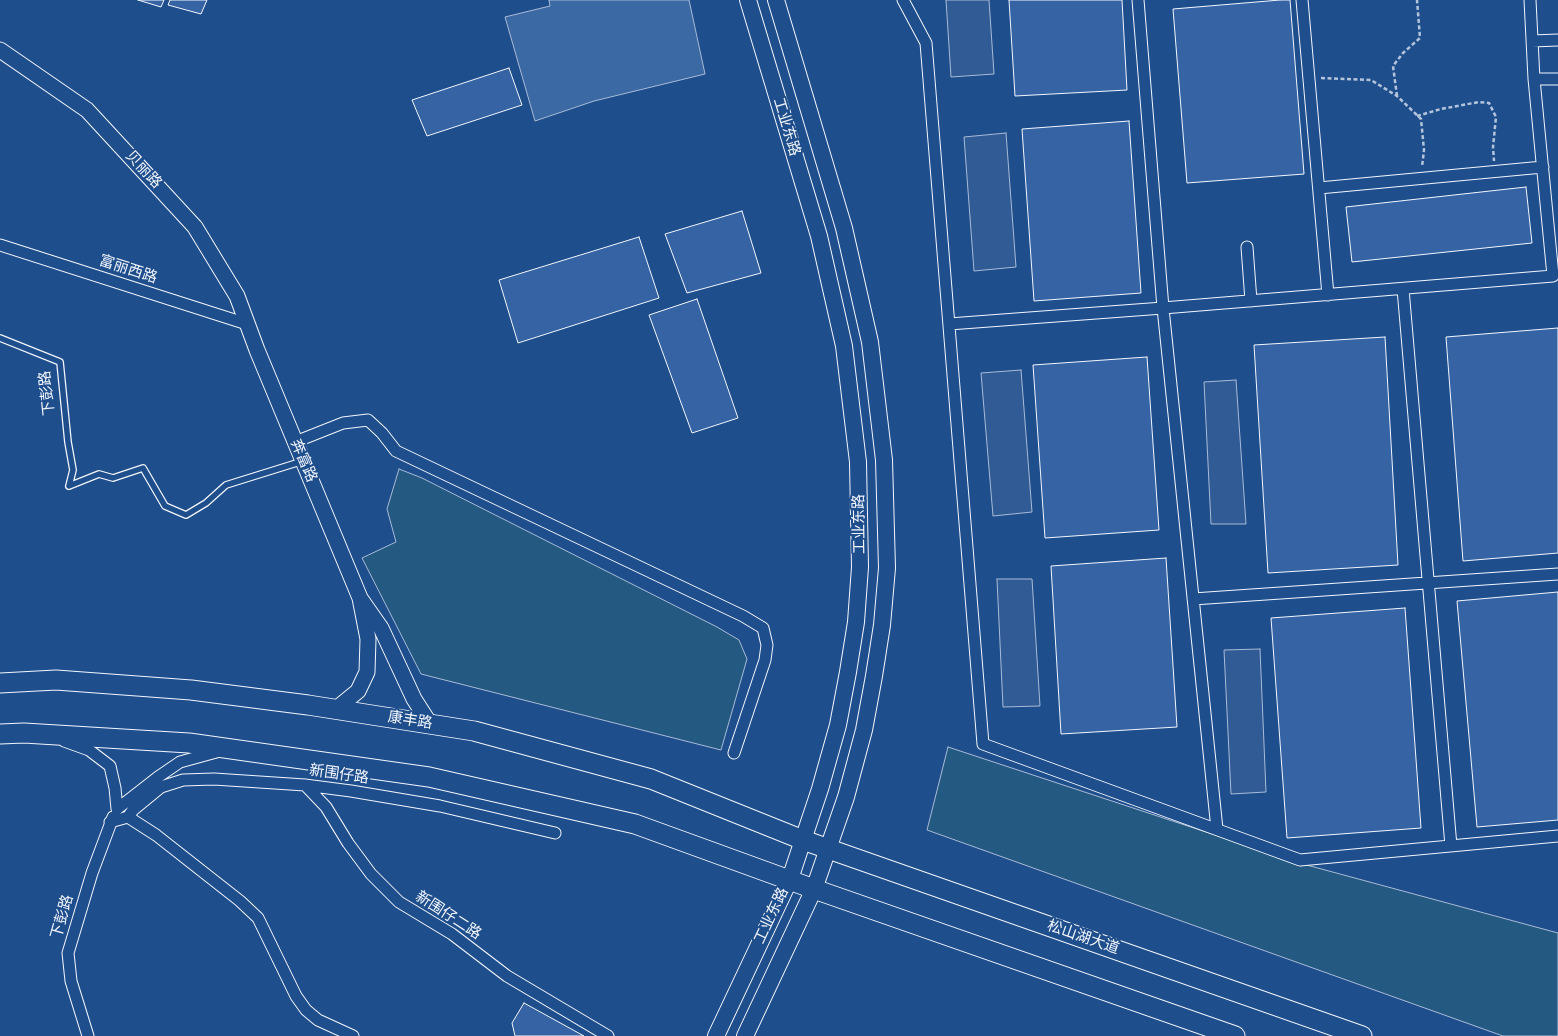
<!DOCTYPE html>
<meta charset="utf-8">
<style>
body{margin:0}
canvas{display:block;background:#1f4e8c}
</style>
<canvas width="1558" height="1036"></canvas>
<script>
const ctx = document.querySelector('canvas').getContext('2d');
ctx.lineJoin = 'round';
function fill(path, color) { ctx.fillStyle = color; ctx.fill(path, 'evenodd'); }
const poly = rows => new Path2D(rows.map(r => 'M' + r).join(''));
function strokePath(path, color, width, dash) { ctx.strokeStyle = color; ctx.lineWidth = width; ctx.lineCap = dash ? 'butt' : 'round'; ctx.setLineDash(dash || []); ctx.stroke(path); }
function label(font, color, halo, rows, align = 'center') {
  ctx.font = font + ' "Titillium Web","Noto Sans SC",sans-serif'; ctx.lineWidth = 4; ctx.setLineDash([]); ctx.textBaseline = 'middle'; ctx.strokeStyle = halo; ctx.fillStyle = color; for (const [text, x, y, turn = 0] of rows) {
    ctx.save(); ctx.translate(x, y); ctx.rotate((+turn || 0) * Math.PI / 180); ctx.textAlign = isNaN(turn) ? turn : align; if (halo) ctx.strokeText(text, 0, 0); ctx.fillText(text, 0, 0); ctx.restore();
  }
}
const green = poly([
 [399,469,422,478,717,627,739,640,747,659,721,750,421,674,362,558,396,542,387,509,399,469],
 [948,747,1303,864,1558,933,1558,1036,1503,1036,927,830,948,747]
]);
fill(green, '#245a82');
strokePath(green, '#a8bbd7', 1);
const parking = poly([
 [946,0,989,0,994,74,951,77,946,0],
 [1006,133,1016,267,974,271,964,137,1006,133],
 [1021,370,1032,512,993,516,981,373,1021,370],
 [1236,380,1246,524,1211,524,1204,382,1236,380],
 [997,579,1032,579,1040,706,1003,707,997,579],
 [1260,649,1266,792,1231,794,1224,650,1260,649]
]);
fill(parking, '#305b95');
strokePath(parking, '#a8bbd7', 1);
const water = poly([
 [549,0,689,0,705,74,594,101,535,121,505,17,550,6,549,0]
]);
fill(water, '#3b69a3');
strokePath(water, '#a8bbd7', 1);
const building = poly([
 [138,0,164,0,161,7,138,0],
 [170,0,207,0,201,14,168,5,170,0],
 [1009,0,1122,0,1127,90,1015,96,1009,0],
 [1280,0,1290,0,1304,174,1187,183,1173,9,1280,0],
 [509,68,522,105,427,136,412,100,509,68],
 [1129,121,1141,293,1034,301,1022,129,1129,121],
 [1526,187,1532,243,1352,262,1346,207,1526,187],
 [742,211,761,273,687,293,665,234,742,211],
 [639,237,659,298,518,343,499,280,639,237],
 [697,299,738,418,692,433,649,315,697,299],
 [1558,328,1558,553,1463,561,1446,337,1558,328],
 [1385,337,1398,565,1268,573,1254,345,1385,337],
 [1147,357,1159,530,1045,538,1033,365,1147,357],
 [1166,558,1177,727,1061,734,1051,566,1166,558],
 [1558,592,1558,820,1477,827,1457,601,1558,592],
 [1405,608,1421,828,1287,838,1271,618,1405,608],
 [524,1003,584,1036,515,1036,512,1023,524,1003]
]);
fill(building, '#3563a3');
strokePath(building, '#f2f6ff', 1);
const service = poly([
 [0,338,60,362,68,442,73,470,69,486],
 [69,486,99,474,113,478,143,468,165,506,186,515,206,503,226,485,303,461]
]);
const minor = poly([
 [903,0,926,43,983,744,1300,860,1558,836],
 [1138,0,1163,308,1553,276,1534,79,1530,0],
 [1302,0,1328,295],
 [1532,41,1558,40],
 [1534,79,1558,79],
 [1319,188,1543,167],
 [0,245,247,324],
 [1247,247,1251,301],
 [1403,289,1451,846],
 [949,324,1163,308,1217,829],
 [295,442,343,423,368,420,382,433,396,451,743,616,763,628,767,645,765,660,734,753],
 [1193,599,1558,574],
 [64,741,89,750,110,766,115,788,117,809,158,777,180,762,220,751],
 [305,785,326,807,348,843,371,874,399,902,452,934,507,976,608,1036],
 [128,817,133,810,161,787,183,780,214,779,305,785,351,791,440,806,555,833],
 [110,822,128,817,156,835,240,901,258,918,296,996,306,1010,318,1020,353,1036],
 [88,1036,71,981,68,953,92,873,113,817]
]);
const tertiary = poly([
 [0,50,87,110,195,227,237,296,257,350,360,598],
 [336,709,358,691,367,672,368,639,360,598,381,628,414,699,430,724]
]);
const secondary = poly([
 [716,1036,790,879,820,789,838,725,848,672,856,622,860,567,858,462,844,346,819,236,748,0],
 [745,1036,814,889,846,797,864,730,874,676,882,625,887,568,884,460,870,342,844,228,776,0]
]);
const primary = poly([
 [0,683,56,680,191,690,308,705,474,731,651,779,803,840,1362,1036],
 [0,734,24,733,189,743,429,777,635,824,814,889,1235,1036]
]);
strokePath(service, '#f2f6ff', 8);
strokePath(minor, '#f2f6ff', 13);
strokePath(tertiary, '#f2f6ff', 17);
strokePath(secondary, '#f2f6ff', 18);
strokePath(primary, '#f2f6ff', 21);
strokePath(poly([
 [1321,78,1371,80,1397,96,1421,119,1424,150,1422,167],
 [1397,96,1393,66,1403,53,1420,38,1417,0],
 [1417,116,1441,109,1479,102,1489,103,1496,117,1493,147,1494,161]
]), '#b3c4dc', 2.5, [4, 2.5]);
strokePath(service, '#1f4e8c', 5.5);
strokePath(minor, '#1f4e8c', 11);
strokePath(tertiary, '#1f4e8c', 15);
strokePath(secondary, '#1f4e8c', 16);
strokePath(primary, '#1f4e8c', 19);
label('15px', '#f2f6ff', '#1f4e8c', [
 ["工业东路",786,127,73],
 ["贝丽路",143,170,47],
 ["富丽西路",128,270,18],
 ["下彭路",48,393,-96],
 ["奔富路",303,461,67],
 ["工业东路",860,524,-91],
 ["康丰路",410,721,9],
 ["新围仔路",339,775,8],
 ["新围仔二路",448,916,33],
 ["工业东路",772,916,-65],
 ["下彭路",63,917,-74],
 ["松山湖大道",1083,938,19]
]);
</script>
